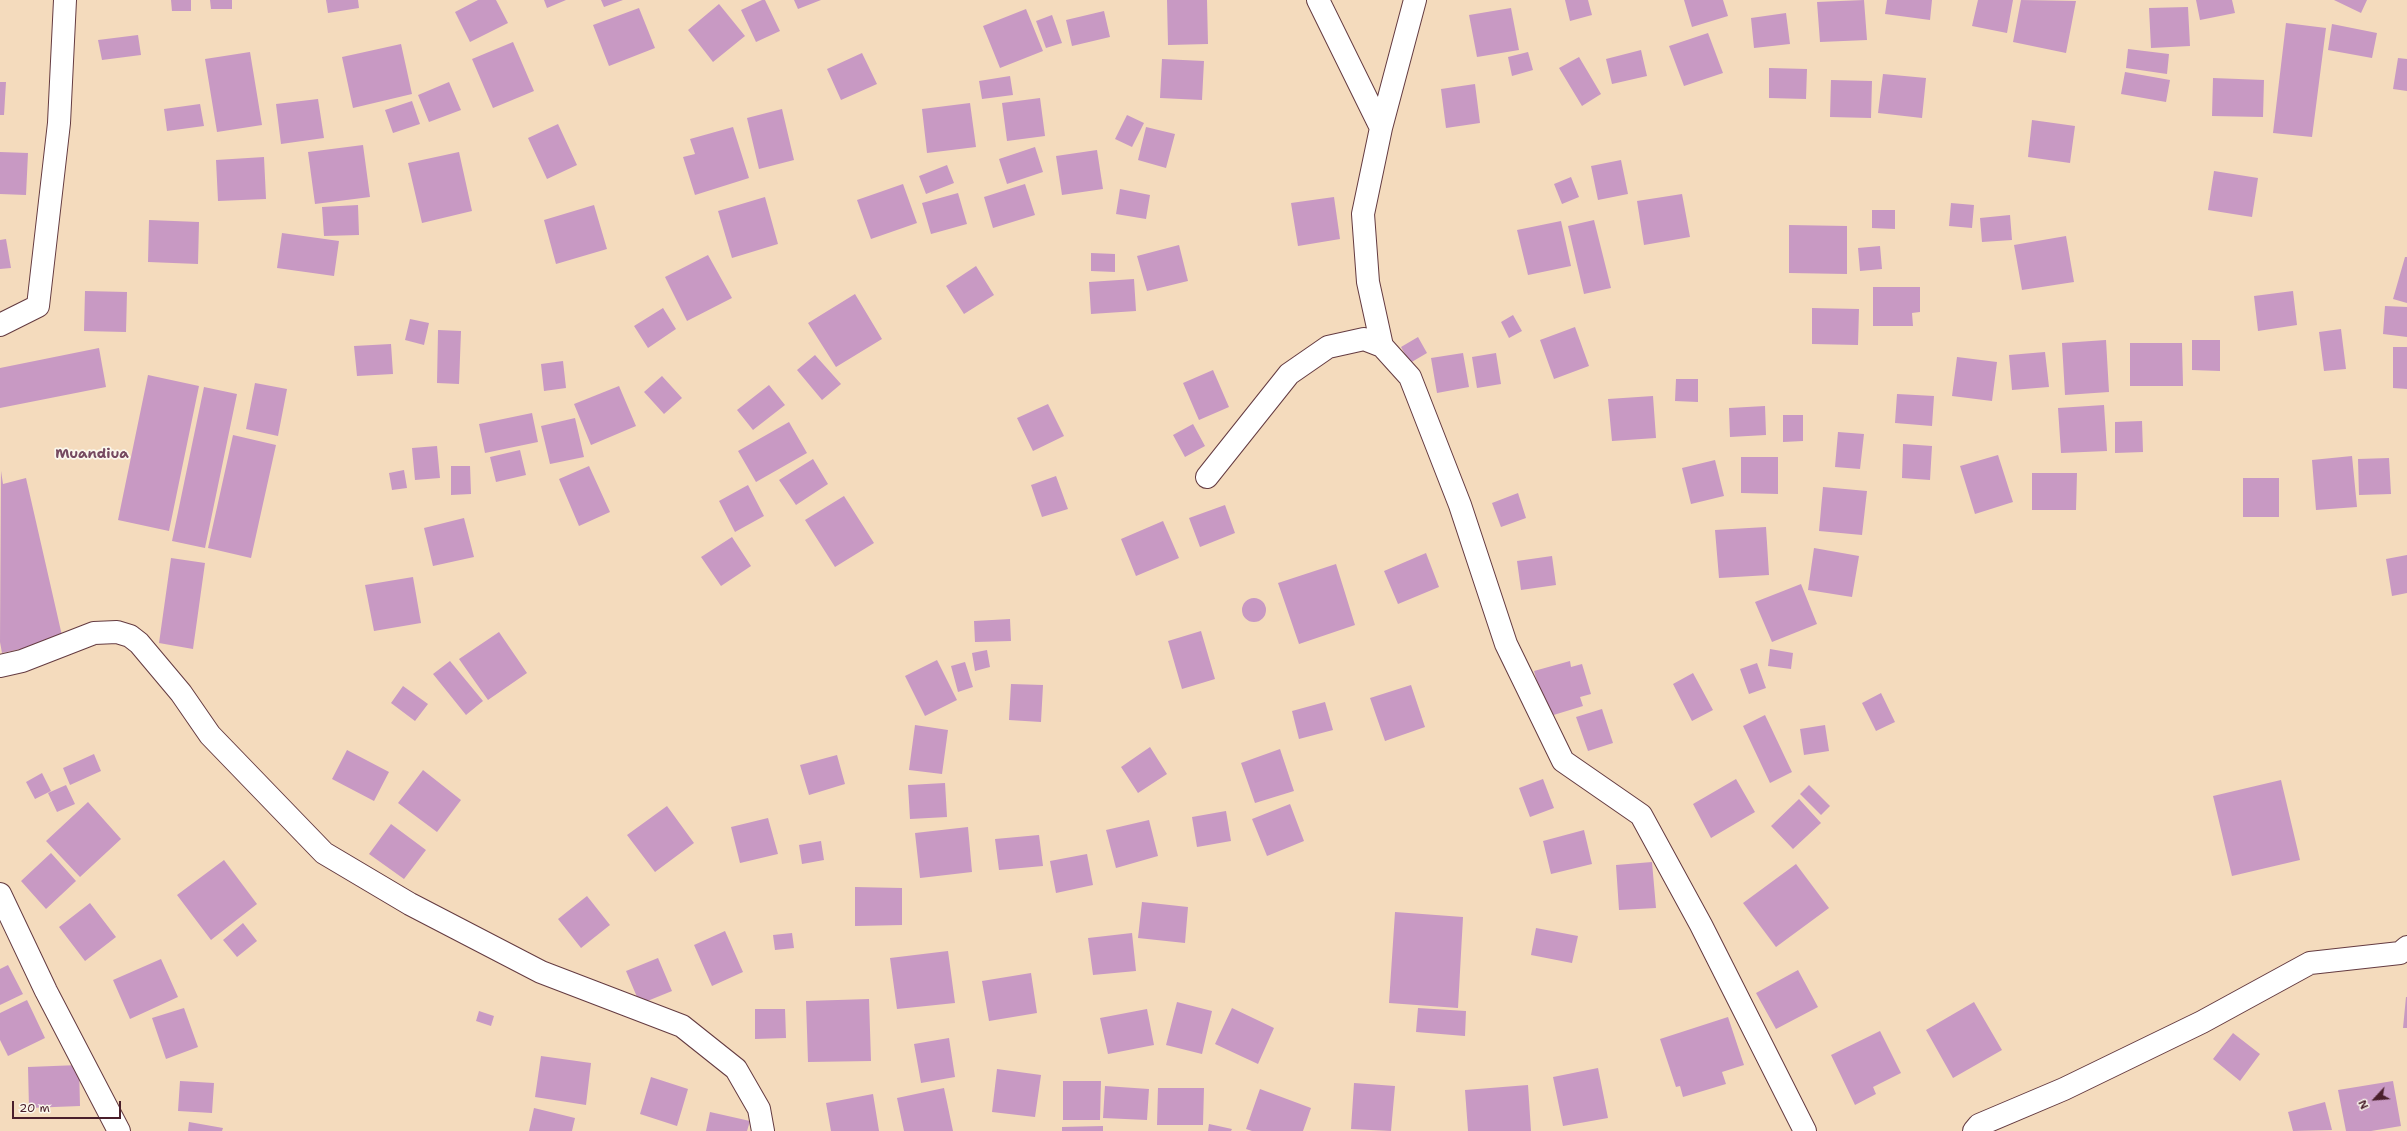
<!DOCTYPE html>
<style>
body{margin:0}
#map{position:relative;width:2407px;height:1131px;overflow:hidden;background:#f4dbbd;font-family:"Shantell Sans",sans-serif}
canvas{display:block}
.north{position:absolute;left:2355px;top:1079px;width:40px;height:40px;-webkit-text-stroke:3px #fbf7ec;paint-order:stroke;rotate:244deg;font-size:11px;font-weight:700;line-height:16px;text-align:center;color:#4a1f2b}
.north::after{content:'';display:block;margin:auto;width:14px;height:18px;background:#4a1f2b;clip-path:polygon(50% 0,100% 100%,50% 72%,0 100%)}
.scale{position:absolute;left:12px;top:1101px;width:109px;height:18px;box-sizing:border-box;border:2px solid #4a1f2b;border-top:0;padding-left:5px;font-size:12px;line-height:14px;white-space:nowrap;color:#4a1f2b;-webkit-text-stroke:3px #fbf7ec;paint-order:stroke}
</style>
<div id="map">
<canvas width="2407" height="1131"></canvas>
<div class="north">N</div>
<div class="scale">20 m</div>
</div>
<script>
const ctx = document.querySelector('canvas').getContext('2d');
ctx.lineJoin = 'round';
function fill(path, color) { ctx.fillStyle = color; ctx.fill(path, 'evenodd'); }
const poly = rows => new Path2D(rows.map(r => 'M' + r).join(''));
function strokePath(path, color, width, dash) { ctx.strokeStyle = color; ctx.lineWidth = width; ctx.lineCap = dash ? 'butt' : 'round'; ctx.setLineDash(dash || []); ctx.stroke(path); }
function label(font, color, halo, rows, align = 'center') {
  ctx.font = font + ' "Shantell Sans",sans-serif'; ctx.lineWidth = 3.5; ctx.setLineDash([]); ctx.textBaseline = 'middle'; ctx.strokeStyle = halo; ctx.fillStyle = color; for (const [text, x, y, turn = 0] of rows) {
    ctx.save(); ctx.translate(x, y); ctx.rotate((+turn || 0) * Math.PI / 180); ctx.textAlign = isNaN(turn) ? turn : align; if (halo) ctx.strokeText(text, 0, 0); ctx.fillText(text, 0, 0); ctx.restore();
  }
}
fill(poly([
 [171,0,191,0,191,11,172,11],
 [210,0,232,0,232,9,211,9],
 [326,0,358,0,359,8,328,13],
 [478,0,496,0,508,23,470,42,455,12],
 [544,0,566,0,547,8],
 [601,0,623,0,604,7],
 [762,0,765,0,780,31,756,42,741,10],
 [794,0,821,0,798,9],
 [1167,0,1207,0,1208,44,1168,45],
 [1565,0,1588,0,1592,15,1570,21],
 [1684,0,1723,0,1728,16,1692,27],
 [1864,0,1867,40,1820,42,1817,2],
 [1887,0,1932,0,1930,20,1885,14],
 [1978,0,2013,0,2007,33,1972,26],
 [2021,0,2076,1,2066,53,2013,42],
 [2196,0,2232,0,2235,13,2200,20],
 [2334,0,2367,0,2361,13],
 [719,4,745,36,713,62,688,30],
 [2188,7,2190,46,2151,48,2149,8],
 [639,8,655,48,609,66,593,25],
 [1511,8,1519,50,1477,57,1469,15],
 [1026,9,1043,51,1000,68,983,26],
 [1104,11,1110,37,1072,46,1066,20],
 [1786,13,1790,44,1754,48,1751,18],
 [1052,15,1062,43,1046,48,1036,21],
 [2286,23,2326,28,2312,137,2273,133],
 [2332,24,2377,33,2372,58,2328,50],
 [1708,33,1723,73,1684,86,1669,46],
 [138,35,141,55,102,60,98,40],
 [513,42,534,91,493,108,472,59],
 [401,44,412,94,353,108,342,57],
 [2128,49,2169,54,2167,74,2126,68],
 [1641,50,1647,76,1612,84,1606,59],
 [250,52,262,125,217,132,205,59],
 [1528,52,1533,70,1512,76,1508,57],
 [862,53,877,84,841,100,827,69],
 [1579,57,1601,94,1582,106,1559,68],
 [2398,58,2407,59,2407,91,2393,89],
 [1162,59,1204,61,1202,100,1160,98],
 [1769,68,1807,69,1806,99,1769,98],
 [2125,72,2170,80,2166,102,2121,94],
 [1883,74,1926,78,1922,118,1878,113],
 [1010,76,1013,95,982,99,979,81],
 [2213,78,2264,80,2263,117,2212,116],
 [1831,80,1872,81,1871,118,1830,117],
 [0,82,6,82,4,115,0,115],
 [449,82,461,110,429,122,418,95],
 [1475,84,1480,123,1446,128,1441,89],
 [1040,98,1045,136,1007,141,1002,103],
 [318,99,324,138,281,144,276,104],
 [412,101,420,124,393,133,385,110],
 [970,103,976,147,927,153,922,109],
 [200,104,204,126,167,131,164,109],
 [782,109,794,160,759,169,747,118],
 [1127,115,1144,123,1132,147,1115,139],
 [2032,120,2075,126,2070,163,2028,157],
 [558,124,577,165,547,179,528,138],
 [733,127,749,178,695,195,683,157,695,154,690,139],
 [1146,127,1175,134,1166,168,1138,160],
 [363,145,370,197,315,204,308,152],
 [1035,147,1043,172,1007,184,999,159],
 [1097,150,1103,189,1062,195,1056,156],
 [0,152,28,153,26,195,0,194],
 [459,152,472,211,422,223,408,163],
 [264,157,266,199,218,201,216,160],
 [1621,160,1628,194,1598,200,1591,166],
 [947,165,954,183,926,194,919,176],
 [2214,171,2258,178,2252,217,2208,210],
 [1571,177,1579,197,1562,204,1554,184],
 [903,184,917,223,871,239,857,200],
 [1025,184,1035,215,993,228,984,197],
 [1120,189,1150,195,1146,219,1116,214],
 [958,193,967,224,931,234,922,203],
 [1682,194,1690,237,1644,245,1637,201],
 [765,197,778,244,732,258,718,211],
 [1334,197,1340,239,1298,246,1291,203],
 [1951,203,1974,205,1972,228,1949,226],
 [358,205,359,235,324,236,322,207],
 [594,205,607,249,556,264,544,220],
 [1872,210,1895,210,1895,229,1872,228],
 [2010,215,2012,240,1982,242,1980,218],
 [149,220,199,222,198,264,148,262],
 [1594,220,1611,288,1584,294,1568,226],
 [1561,221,1571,266,1528,275,1517,230],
 [1789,225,1847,226,1847,274,1789,273],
 [282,233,339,241,334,276,277,268],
 [2066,236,2074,282,2022,290,2014,245],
 [6,239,11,268,0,269,0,240],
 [1179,245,1188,281,1147,291,1137,256],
 [1880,246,1882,269,1860,271,1858,248],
 [1091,253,1115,254,1115,272,1091,271],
 [708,255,732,298,687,321,665,277],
 [2405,257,2407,257,2407,303,2393,299],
 [976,266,994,295,964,314,946,286],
 [1134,279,1136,311,1091,314,1089,282],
 [1873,287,1920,287,1920,312,1912,313,1913,326,1873,326],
 [85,291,127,292,126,332,84,331],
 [2293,291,2297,325,2258,331,2254,296],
 [855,294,882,339,836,367,808,323],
 [2385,306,2407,307,2407,337,2383,334],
 [663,308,676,329,648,348,634,326],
 [1812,308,1859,309,1858,345,1812,344],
 [1513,315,1522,331,1509,338,1501,322],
 [410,319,429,323,424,345,405,340],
 [1575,327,1589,366,1554,379,1540,340],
 [2341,329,2346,369,2324,371,2319,332],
 [438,330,461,331,459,384,437,383],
 [1418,337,1427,353,1410,363,1401,347],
 [2106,340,2109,392,2065,395,2062,343],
 [2192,340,2220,340,2220,371,2192,370],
 [2130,343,2182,343,2183,386,2130,386],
 [391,344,393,374,357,376,354,346],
 [2393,347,2407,347,2407,389,2393,388],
 [99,348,106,387,0,408,0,368],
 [2045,352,2049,387,2012,390,2009,355],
 [1463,353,1469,387,1437,393,1431,358],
 [1496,353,1501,384,1477,388,1472,357],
 [815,355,841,384,822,400,797,370],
 [1957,357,1997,362,1992,401,1952,396],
 [563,361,566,388,544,391,541,364],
 [1213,370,1229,407,1199,420,1183,383],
 [148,375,199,386,169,531,118,520],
 [662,376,682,398,664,414,644,392],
 [1676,379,1698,379,1698,402,1675,401],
 [255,383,287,389,278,436,246,429],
 [769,385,785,405,753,430,737,410],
 [619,386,636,426,591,445,574,404],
 [204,387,237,394,205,548,172,541],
 [1897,394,1934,396,1932,426,1895,423],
 [1653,396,1656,438,1612,441,1608,399],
 [1048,404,1064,436,1033,451,1017,418],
 [2104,405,2107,451,2061,453,2058,408],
 [1765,406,1766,435,1730,437,1729,408],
 [532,413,538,442,485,453,479,424],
 [1783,415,1803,415,1803,441,1783,442],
 [575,418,584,457,550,464,541,426],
 [2142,421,2143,452,2115,453,2115,422],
 [789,422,807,453,756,482,738,451],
 [1193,424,1205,446,1185,457,1173,435],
 [1838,432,1864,434,1860,469,1835,467],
 [233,435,276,445,251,558,208,548],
 [1903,444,1932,446,1930,480,1902,478],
 [437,446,440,478,415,480,412,448],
 [520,450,526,475,496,482,490,457],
 [1998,455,2013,502,1975,514,1960,466],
 [2352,456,2357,507,2316,510,2312,460],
 [1741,457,1778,457,1778,494,1741,493],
 [2389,458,2391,494,2359,495,2358,459],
 [813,459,828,484,796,505,779,480],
 [1715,460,1724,496,1691,504,1682,468],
 [451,466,470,466,471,494,451,495],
 [589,466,610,512,579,526,559,479],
 [404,470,407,488,392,490,389,473],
 [1,471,3,484,26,478,63,640,2,653,0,642],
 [2032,473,2077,473,2076,510,2032,510],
 [1056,476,1068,509,1042,517,1031,485],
 [2243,478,2279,478,2279,517,2243,517],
 [748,485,764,516,735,532,719,501],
 [1823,487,1867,491,1862,535,1819,531],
 [1518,493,1526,518,1501,527,1492,503],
 [844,496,874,543,835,567,805,520],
 [1225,505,1235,533,1200,547,1189,518],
 [464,518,474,557,433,566,424,528],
 [1163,521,1179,558,1136,576,1121,539],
 [1766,527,1769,575,1719,578,1715,530],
 [732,537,751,566,721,586,701,557],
 [1814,548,1859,556,1852,597,1808,590],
 [1426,553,1439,587,1398,604,1384,571],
 [2407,555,2407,593,2392,596,2386,559],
 [1552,556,1556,585,1521,590,1517,561],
 [171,558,205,563,193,649,159,643],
 [1336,564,1355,625,1299,644,1278,583],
 [413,577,421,623,374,631,365,585],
 [1801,584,1817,624,1772,642,1755,602],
 '1242 610a12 12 0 1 1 24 0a12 12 0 1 1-24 0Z',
 [1010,619,1011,641,975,642,974,621],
 [1201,631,1215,679,1182,689,1168,641],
 [499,632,527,673,488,700,459,659],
 [1770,649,1793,653,1791,669,1768,666],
 [987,650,990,667,975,671,972,653],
 [937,660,957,700,925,716,905,676],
 [450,661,483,701,466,715,433,674],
 [1570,661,1571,667,1582,664,1591,694,1580,697,1583,706,1547,717,1534,671],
 [965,662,973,687,958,692,951,666],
 [1757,663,1766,688,1749,694,1740,669],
 [1693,673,1713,710,1692,721,1673,684],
 [1011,684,1043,685,1041,722,1009,720],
 [1411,685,1425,727,1385,741,1370,698],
 [403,686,428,704,415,721,391,703],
 [1881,693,1895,722,1876,731,1862,703],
 [1325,702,1333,730,1299,739,1292,711],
 [1602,709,1613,743,1588,751,1576,717],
 [1765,715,1792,772,1770,783,1743,726],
 [915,725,948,730,942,774,909,770],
 [1825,725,1829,751,1804,755,1800,729],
 [1150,747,1167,774,1138,793,1121,767],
 [1280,749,1294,791,1255,803,1241,763],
 [347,750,389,772,374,801,332,779],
 [94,754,101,771,70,785,63,768],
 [837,755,845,784,809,795,800,765],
 [423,770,461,800,437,832,398,803],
 [42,773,51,791,35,799,26,782],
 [1543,779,1554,808,1530,817,1519,788],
 [1736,779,1755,812,1711,838,1693,804],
 [2281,780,2300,860,2232,876,2213,796],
 [945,783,947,817,910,819,908,785],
 [66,785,75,804,57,812,48,793],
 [1809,785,1830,806,1821,815,1800,794],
 [1799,799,1821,823,1793,849,1771,826],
 [88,802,121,839,80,877,46,841],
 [1290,804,1304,841,1267,856,1252,819],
 [667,806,694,843,655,872,627,835],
 [1226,811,1231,841,1197,847,1192,817],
 [768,818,778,854,740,863,731,827],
 [1149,820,1158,856,1116,868,1106,830],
 [391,824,426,850,404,879,369,854],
 [968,827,972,872,920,878,915,833],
 [1584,830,1592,864,1551,874,1543,841],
 [1039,835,1043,866,999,870,995,839],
 [821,841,824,860,802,864,799,845],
 [51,853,76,881,46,909,21,881],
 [1087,854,1093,885,1056,893,1050,861],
 [224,860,257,904,211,940,177,895],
 [1652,862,1656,908,1619,910,1616,865],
 [1796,864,1829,908,1776,947,1743,903],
 [855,887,902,888,902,925,855,926],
 [587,896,610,925,581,948,558,919],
 [1142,902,1188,907,1185,943,1138,938],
 [90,903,116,937,85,961,59,927],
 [1395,912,1463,917,1458,1008,1389,1003],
 [243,923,257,941,237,957,223,940],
 [1536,928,1578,936,1572,963,1531,955],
 [725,931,743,972,712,986,694,945],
 [792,933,794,948,775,950,773,935],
 [1132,933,1136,971,1093,975,1088,938],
 [948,951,955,1003,897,1009,890,958],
 [658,958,672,991,640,1004,626,971],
 [161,959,178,997,130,1019,113,980],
 [8,965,23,994,0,1005,0,969],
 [1798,970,1818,1007,1776,1029,1756,993],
 [1031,973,1037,1013,989,1021,982,981],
 [2406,997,2407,997,2407,1028,2403,1028],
 [869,999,871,1061,808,1062,806,1001],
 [27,1000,45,1038,8,1056,0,1040,0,1013],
 [1177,1002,1212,1011,1202,1054,1166,1045],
 [1974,1002,2002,1050,1953,1078,1926,1030],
 [184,1008,198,1047,166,1059,152,1018],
 [1232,1008,1274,1028,1258,1064,1215,1044],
 [1418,1008,1466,1011,1465,1036,1416,1032],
 [755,1009,785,1009,786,1038,755,1039],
 [1147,1009,1154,1045,1108,1054,1100,1018],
 [479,1011,494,1016,491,1026,476,1021],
 [1728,1017,1744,1065,1722,1072,1726,1084,1683,1097,1680,1086,1676,1087,1660,1039],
 [1880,1031,1901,1073,1873,1087,1876,1094,1855,1105,1831,1055],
 [2233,1033,2260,1054,2240,1081,2213,1059],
 [949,1038,955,1077,921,1083,914,1044],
 [541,1056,591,1063,586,1105,535,1097],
 [79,1065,80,1106,29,1108,28,1067],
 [1598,1068,1608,1118,1563,1126,1553,1077],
 [997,1069,1041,1075,1035,1117,992,1112],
 [651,1077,688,1089,677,1126,640,1114],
 [180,1081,214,1083,212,1113,178,1111],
 [1063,1081,1101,1081,1100,1120,1063,1120],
 [2393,1081,2401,1126,2371,1131,2346,1131,2338,1090],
 [1354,1083,1395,1086,1391,1131,1351,1129],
 [1528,1085,1531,1131,1468,1131,1465,1090],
 [1105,1086,1149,1089,1147,1120,1103,1118],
 [944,1088,953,1131,904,1131,897,1098],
 [1158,1088,1204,1088,1203,1125,1157,1125],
 [1260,1089,1311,1108,1303,1131,1252,1131,1246,1129],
 [873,1094,879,1131,831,1131,826,1103],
 [2325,1102,2332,1130,2293,1131,2288,1112],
 [534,1108,575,1118,572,1131,529,1131],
 [710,1112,750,1121,747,1131,706,1131],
 [189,1122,223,1128,222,1131,188,1131],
 [1209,1124,1232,1129,1231,1131,1208,1131],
 [1103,1126,1103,1131,1062,1131,1062,1127]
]), '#c899c3');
const minor = poly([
 [1318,0,1381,128],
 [0,325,38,306,59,123,65,0],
 [1382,346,1368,282,1363,214,1381,128,1415,0],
 [1207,477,1289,374,1328,347,1364,339,1382,346,1410,377,1460,505,1506,644,1563,761,1641,815,1701,925,1805,1131],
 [0,666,22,661,94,633,117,632,130,636,139,643,181,693,210,735,324,853,410,904,541,972,682,1026,736,1069,759,1109,763,1131],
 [0,894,46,991,119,1131],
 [1974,1131,1979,1125,2064,1089,2202,1022,2310,963,2400,953,2407,947]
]);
strokePath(minor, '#643b41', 24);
strokePath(minor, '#fff', 22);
label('bold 14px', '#764a60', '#fbf7ec', [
 ["Muandiua",92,454]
]);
</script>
